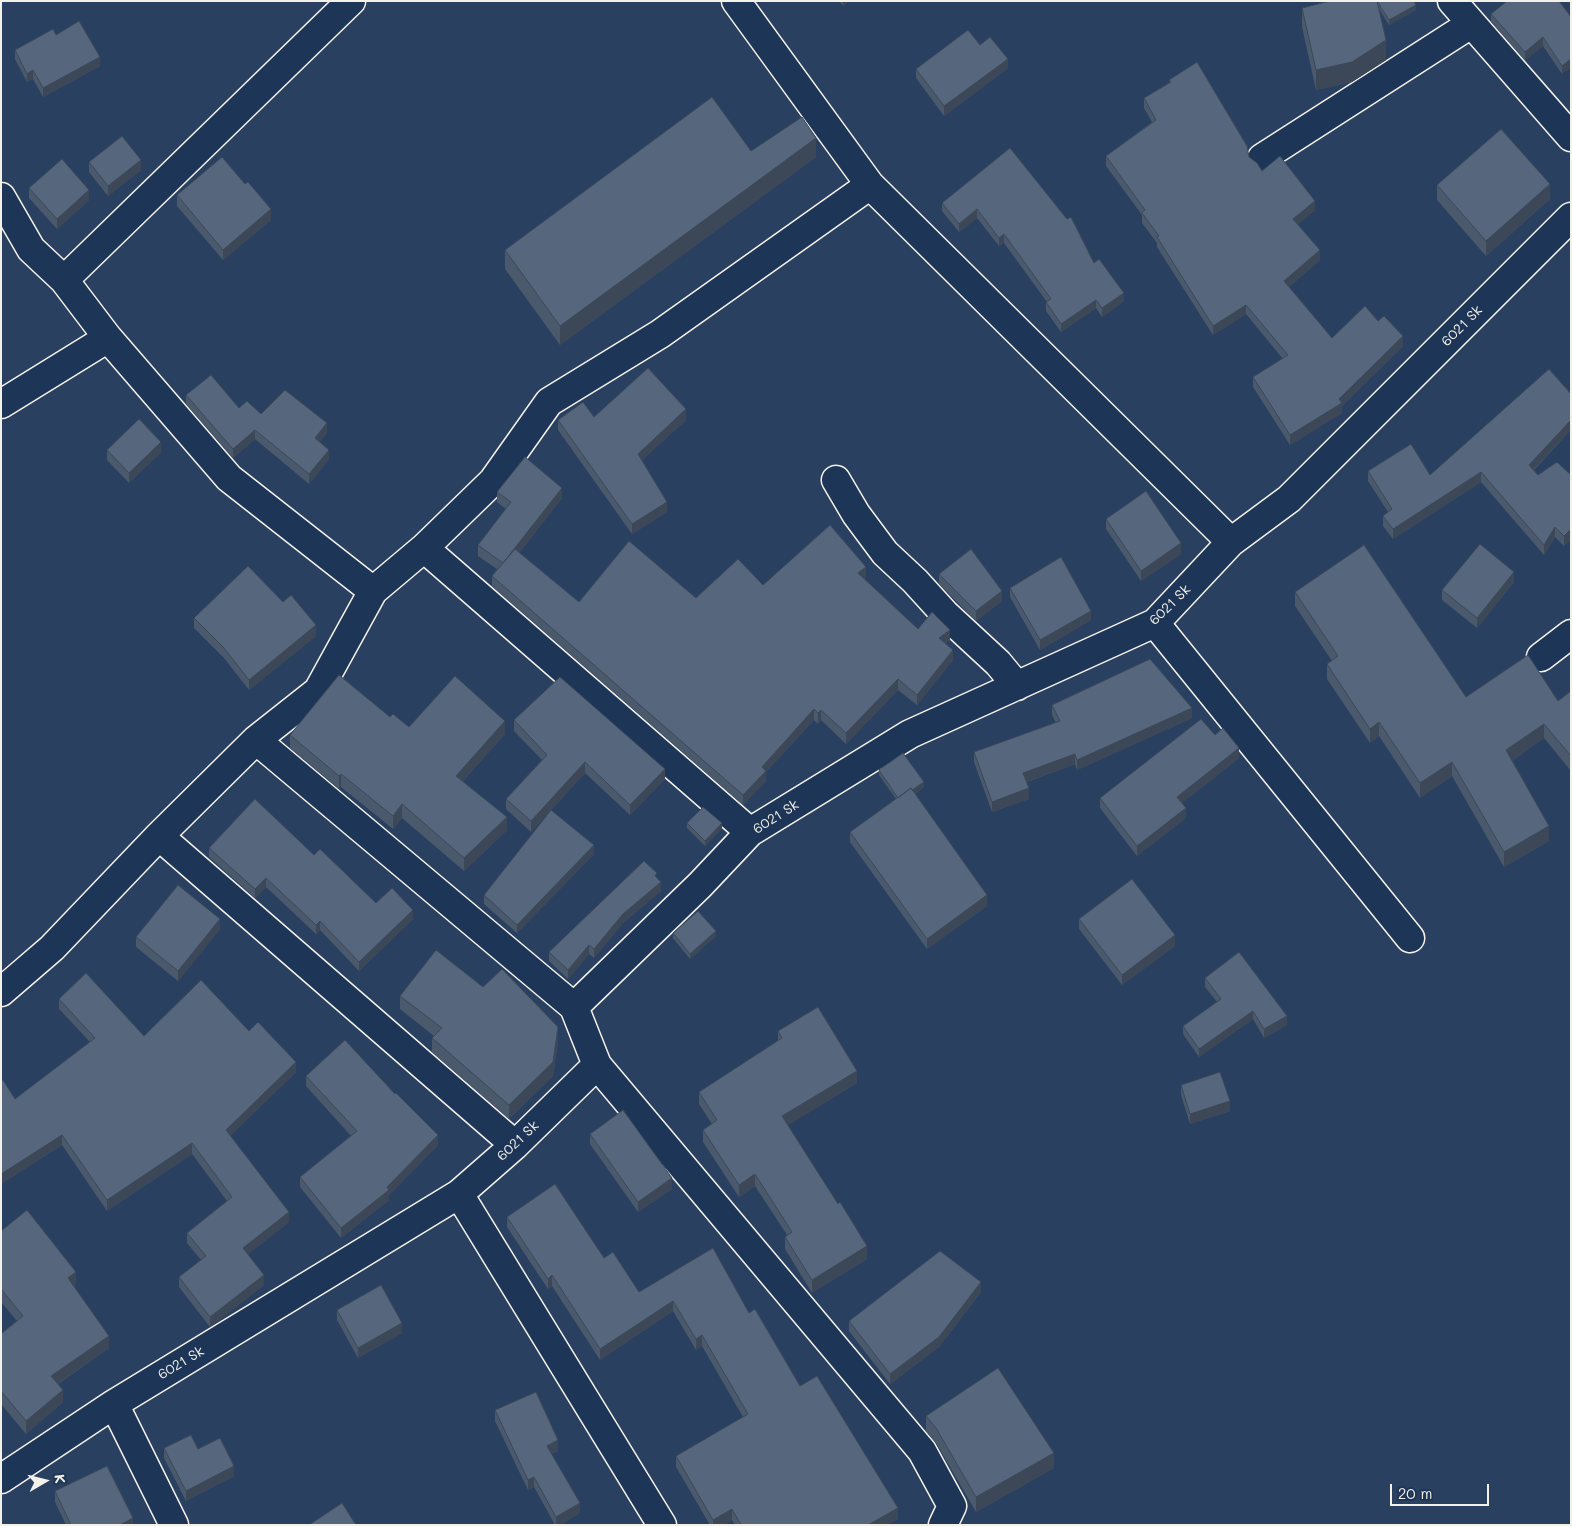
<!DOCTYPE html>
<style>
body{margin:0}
#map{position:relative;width:1572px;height:1526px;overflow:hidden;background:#2a4060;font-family:Mali,sans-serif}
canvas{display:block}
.frame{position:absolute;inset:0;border:2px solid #f4f1e8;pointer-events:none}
.north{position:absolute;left:20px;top:1456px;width:50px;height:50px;-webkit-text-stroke:4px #1d3557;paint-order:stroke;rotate:82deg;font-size:14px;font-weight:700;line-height:20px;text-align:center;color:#f4f1e8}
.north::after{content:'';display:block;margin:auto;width:18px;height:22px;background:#f4f1e8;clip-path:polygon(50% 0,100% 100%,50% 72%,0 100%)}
.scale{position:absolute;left:1390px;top:1484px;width:99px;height:22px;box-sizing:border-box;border:2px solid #f4f1e8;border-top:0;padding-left:6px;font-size:15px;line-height:18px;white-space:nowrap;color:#f4f1e8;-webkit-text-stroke:4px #1d3557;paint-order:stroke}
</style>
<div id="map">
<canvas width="1572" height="1526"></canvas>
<div class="frame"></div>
<div class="north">K</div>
<div class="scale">20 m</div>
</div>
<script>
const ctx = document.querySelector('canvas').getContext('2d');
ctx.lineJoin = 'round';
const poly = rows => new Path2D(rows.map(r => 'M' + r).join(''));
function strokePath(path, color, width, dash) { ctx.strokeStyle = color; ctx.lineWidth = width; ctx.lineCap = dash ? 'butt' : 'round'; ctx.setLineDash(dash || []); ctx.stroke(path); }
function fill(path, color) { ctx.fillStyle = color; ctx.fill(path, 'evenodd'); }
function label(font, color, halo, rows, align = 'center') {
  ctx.font = font + ' Mali,sans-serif'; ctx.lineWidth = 5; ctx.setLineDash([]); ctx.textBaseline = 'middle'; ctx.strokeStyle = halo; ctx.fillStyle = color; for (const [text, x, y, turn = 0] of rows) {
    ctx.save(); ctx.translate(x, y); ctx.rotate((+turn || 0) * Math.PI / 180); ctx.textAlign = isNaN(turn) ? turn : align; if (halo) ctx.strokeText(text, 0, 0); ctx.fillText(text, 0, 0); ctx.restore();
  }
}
const minor = poly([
 [736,1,870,185,1231,542],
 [1452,1,1571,137],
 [1262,158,1471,24],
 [1,197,31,249,64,280,108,338,229,478,373,591],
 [64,280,351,1],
 [1,404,108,338],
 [836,480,856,514,885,553,915,581,945,614,998,663,1017,686],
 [424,548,750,832],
 [1155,623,1410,938],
 [1541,657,1571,634],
 [256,740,574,1007],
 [159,836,515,1145],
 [1,992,52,948,159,836,256,740,318,691,373,591,424,548,493,481,549,402,660,334,870,185],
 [597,1065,922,1451,952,1506,943,1525],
 [459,1194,662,1525],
 [114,1404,174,1525],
 [1,1479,114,1404,459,1194,515,1145,597,1065,574,1007,700,885,750,832,910,734,1155,623,1231,542,1289,499,1571,217]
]);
strokePath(minor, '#f4f1e8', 31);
strokePath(minor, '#1d3557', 28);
fill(poly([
 [839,1,849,1,843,6],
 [1414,1,1416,10,1389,25,1379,9,1386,60,1352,82,1316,90,1302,27,1302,8],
 [1491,14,1571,17,1562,74,1543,46,1525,60,1491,22],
 [56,35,100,66,43,97,33,79,27,82,15,59,15,50],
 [980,45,1008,68,944,116,916,78,916,69],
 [1169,80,1249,157,1262,171,1315,210,1298,224,1320,260,1289,287,1332,338,1403,346,1342,406,1342,413,1290,445,1253,387,1253,377,1283,359,1246,314,1213,335,1157,247,1157,243,1142,223,1142,215,1106,166,1106,156,1152,122,1144,108,1144,98,1169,83],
 [1010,148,1094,263,1124,301,1102,317,1096,308,1061,332,1046,311,1046,302,1047,302,1004,243,999,246,977,218,959,232,942,211,942,203],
 [751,151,816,157,560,345,505,269,505,250],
 [89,162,141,170,108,196,89,172],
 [1437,185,1550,199,1486,256,1437,200],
 [29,188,89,200,57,229,29,198],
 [177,195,271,220,223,260,177,206],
 [1571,394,1571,430,1534,470,1538,475,1571,475,1571,539,1564,546,1555,537,1544,555,1481,482,1393,539,1383,526,1383,516,1388,512,1368,481,1368,471,1430,475],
 [186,395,261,414,327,433,319,442,329,459,309,484,255,439,233,458,186,404],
 [594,417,686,420,642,460,667,512,632,534,558,430,558,420],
 [107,450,161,452,129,483,107,460],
 [497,492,562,498,519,553,579,602,696,598,763,585,866,577,864,579,918,629,950,640,946,643,953,660,917,705,898,690,846,744,821,720,818,724,814,720,766,772,766,781,743,805,492,586,492,576,497,569,478,556,478,545,506,509,497,502],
 [1106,519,1181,554,1141,581,1106,529],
 [939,574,1002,601,976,621,939,584],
 [1514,582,1477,628,1442,600,1442,590],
 [1010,588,1091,620,1040,650,1010,597],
 [1295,592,1466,697,1558,701,1571,691,1571,771,1544,738,1512,761,1549,841,1504,867,1452,776,1420,798,1379,736,1370,743,1327,679,1327,664,1332,661,1295,606],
 [194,618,316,636,249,690,224,658,194,628],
 [1052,705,1192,718,1077,770,1075,764,1027,782,1029,799,992,812,974,762,974,752,1056,723,1052,715],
 [390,717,409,727,505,734,463,781,507,830,464,871,402,818,393,829,341,787,339,789,290,748,290,735],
 [514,720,665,779,630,815,585,773,531,832,506,809,506,799,542,760,514,731],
 [1215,735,1239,758,1182,803,1186,818,1137,856,1100,808,1100,798],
 [879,770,924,787,915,794,987,906,927,949,850,842,850,832,896,799,879,775],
 [687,823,722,828,705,846,687,828],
 [209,848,314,855,376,903,413,919,359,971,320,930,316,934,266,887,255,898,209,857],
 [594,854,517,933,484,904,484,895],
 [657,878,661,891,623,923,594,958,589,954,568,979,549,961,549,952],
 [1079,919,1175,946,1122,985,1079,929],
 [220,929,178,981,136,947,136,937],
 [673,933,716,936,690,959,673,938],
 [1205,978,1287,1025,1264,1038,1253,1019,1199,1057,1183,1034,1183,1026,1217,1002,1205,987],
 [483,987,558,1041,553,1076,509,1119,432,1052,432,1038,434,1036,400,1009,400,996],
 [59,999,144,1036,249,1031,296,1072,230,1136,289,1222,248,1254,264,1285,210,1327,179,1287,179,1277,201,1260,187,1243,187,1233,227,1201,192,1154,107,1211,62,1145,1,1184,1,1081,15,1099,90,1042,59,1009],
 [778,1031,857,1083,788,1125,867,1259,812,1293,785,1249,785,1237,787,1235,755,1186,739,1197,703,1142,703,1130,712,1124,699,1104,699,1092,778,1041],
 [306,1076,438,1145,389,1195,389,1200,341,1238,300,1187,300,1177,351,1136,306,1086],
 [1181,1085,1230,1111,1190,1124,1181,1095],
 [590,1134,672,1189,638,1212,590,1144],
 [507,1217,604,1258,639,1292,749,1313,800,1386,898,1519,887,1525,735,1525,732,1520,724,1525,710,1525,676,1467,676,1456,743,1417,702,1346,696,1350,673,1311,600,1360,552,1286,548,1289,507,1227],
 [1,1231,76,1284,74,1286,109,1348,58,1384,63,1402,26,1434,1,1404,1,1334,17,1321,1,1302],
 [981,1292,939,1347,890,1384,849,1331,849,1321],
 [337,1310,402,1333,358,1358,337,1320],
 [495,1410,558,1451,551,1454,580,1513,560,1525,555,1525,534,1487,528,1490,495,1421],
 [926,1416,1054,1468,976,1512,936,1443,926,1431],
 [164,1448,198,1449,234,1476,186,1501,164,1458],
 [55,1491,133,1525,66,1525,55,1502]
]), '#4a596c');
fill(poly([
 [843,1,849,1,843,6],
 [1416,5,1416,10,1389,25,1389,20],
 [1543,37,1543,46,1525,60,1525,52],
 [1386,40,1386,60,1352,82,1316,90,1316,70],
 [100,57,100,66,43,97,43,88],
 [1008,59,1008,68,944,116,944,106],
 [1571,59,1571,68,1562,74,1562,66],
 [33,70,33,79,27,82,27,74],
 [816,138,816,157,560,345,560,326],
 [141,160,141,170,108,196,108,186],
 [1550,184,1550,199,1486,256,1486,241],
 [89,190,89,200,57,229,57,219],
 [1315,201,1315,210,1293,228,1293,219],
 [271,209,271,220,223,260,223,250],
 [977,209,977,218,959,232,959,224],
 [1004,234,1004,243,999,246,999,238],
 [1320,250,1320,260,1284,291,1284,281],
 [1124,293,1124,301,1102,317,1102,308],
 [1096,300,1096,308,1061,332,1061,324],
 [1246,305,1246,314,1213,335,1213,326],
 [1403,336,1403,346,1342,406,1342,413,1290,445,1290,435,1339,399],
 [686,409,686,420,638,464,638,454],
 [1571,420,1571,430,1529,474,1529,465],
 [327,423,327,433,315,447,315,438],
 [255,430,255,439,233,458,233,449],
 [161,442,161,452,129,483,129,473],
 [329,450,329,459,309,484,309,474],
 [1481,472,1481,482,1393,539,1393,529],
 [562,488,562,498,503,573,503,563],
 [667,502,667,512,632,534,632,524],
 [1555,527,1555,537,1544,555,1544,545],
 [1571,529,1571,539,1564,546,1564,536],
 [1181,543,1181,554,1141,581,1141,571],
 [866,567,866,577,858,584,858,573],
 [1514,572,1514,582,1477,628,1477,618],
 [1002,591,1002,601,976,621,976,611],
 [1091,611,1091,620,1040,650,1040,640],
 [316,625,316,636,249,690,249,680],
 [950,630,950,640,939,648,939,638],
 [953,650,953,660,917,705,917,695],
 [898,679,898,690,846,744,846,733],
 [1192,708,1192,718,1077,770,1077,760],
 [814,709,814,720,766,772,766,781,743,805,743,795,762,767],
 [821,710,821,720,818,724,818,713],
 [505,721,505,734,456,789,456,776],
 [1379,722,1379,736,1370,743,1370,729],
 [1544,724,1544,738,1506,765,1506,750],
 [1239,748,1239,758,1177,807,1177,797],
 [1075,754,1075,764,1023,783,1023,773],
 [585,762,585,773,531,832,531,821],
 [1452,762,1452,776,1420,798,1420,783],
 [665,769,665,779,630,815,630,805],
 [341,774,341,787,339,789,339,776],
 [924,782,924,787,900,805,900,800],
 [1029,788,1029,799,992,812,992,802],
 [402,804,402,818,393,829,393,816],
 [1186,808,1186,818,1137,856,1137,846],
 [507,817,507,830,464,871,464,858],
 [722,823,722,828,705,846,705,841],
 [1549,826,1549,841,1504,867,1504,852],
 [594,845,594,854,517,933,517,925],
 [266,878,266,887,255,898,255,889],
 [661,882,661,891,623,923,594,958,594,949,623,914],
 [987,895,987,906,927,949,927,939],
 [413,910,413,919,359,971,359,962],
 [220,919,220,929,178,981,178,971],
 [320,921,320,930,316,934,316,925],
 [716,931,716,936,690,959,690,954],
 [1175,935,1175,946,1122,985,1122,975],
 [589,945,589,954,568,979,568,970],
 [1253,1011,1253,1019,1199,1057,1199,1049],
 [1287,1016,1287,1025,1264,1038,1264,1029],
 [558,1027,558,1041,553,1076,509,1119,509,1105],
 [296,1062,296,1072,226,1140,226,1130],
 [857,1071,857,1083,782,1129,782,1116],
 [1230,1101,1230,1111,1190,1124,1190,1114],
 [62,1135,62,1145,1,1184,1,1174],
 [438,1135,438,1145,389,1195,389,1200,341,1238,341,1228,387,1187],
 [192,1143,192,1154,107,1211,107,1200],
 [755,1174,755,1186,739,1197,739,1185],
 [672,1178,672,1189,638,1212,638,1202],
 [289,1212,289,1222,243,1258,243,1248],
 [867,1246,867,1259,812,1293,812,1280],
 [76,1272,76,1284,68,1291,68,1278],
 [264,1275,264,1285,210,1327,210,1317],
 [552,1275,552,1286,548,1289,548,1279],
 [981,1282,981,1292,939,1347,890,1384,890,1374],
 [673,1301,673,1311,600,1360,600,1349],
 [402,1323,402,1333,358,1358,358,1348],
 [702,1335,702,1346,696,1350,696,1339],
 [109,1336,109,1348,51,1388,51,1376],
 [63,1390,63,1402,26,1434,26,1421],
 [558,1440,558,1451,547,1456,547,1446],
 [1054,1453,1054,1468,976,1512,976,1497],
 [234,1466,234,1476,186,1501,186,1491],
 [534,1477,534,1487,528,1490,528,1480],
 [580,1503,580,1513,560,1525,556,1525,556,1517],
 [898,1508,898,1519,887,1525,868,1525],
 [732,1509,732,1520,724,1525,713,1525,713,1520],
 [133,1518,133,1525,120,1525]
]), '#3c4858');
const building = poly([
 [1330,1,1377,1,1386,40,1352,62,1316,70,1302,8,1330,1],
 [1377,1,1414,1,1416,5,1389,20,1377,1],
 [1507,1,1559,1,1571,17,1571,59,1562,66,1543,37,1525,52,1491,14,1507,1],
 [79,21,100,57,43,88,33,70,27,74,15,50,53,29,56,35,79,21],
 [968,30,980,45,990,37,1008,59,944,106,916,69,968,30],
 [1197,62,1247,146,1249,157,1257,163,1262,171,1280,156,1315,201,1293,219,1320,250,1284,281,1332,338,1365,306,1378,321,1384,316,1403,336,1339,399,1342,403,1290,435,1253,377,1288,355,1246,305,1213,326,1157,237,1159,236,1142,213,1145,210,1106,156,1156,120,1144,98,1171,82,1169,80,1197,62],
 [712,97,751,151,802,117,816,138,560,326,505,250,712,97],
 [1501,129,1550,184,1486,241,1437,185,1501,129],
 [122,136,141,160,108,186,89,162,122,136],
 [1010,148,1067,219,1071,217,1094,263,1099,259,1124,293,1102,308,1096,300,1061,324,1046,302,1051,299,1004,234,999,238,977,209,959,224,942,203,1010,148],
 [222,157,245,184,248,182,271,209,223,250,177,195,222,157],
 [62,159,89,190,57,219,29,188,62,159],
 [648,368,686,409,638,454,667,502,632,524,558,420,583,402,594,417,648,368],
 [1549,369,1571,394,1571,420,1529,465,1538,475,1557,462,1571,475,1571,529,1564,536,1555,527,1544,545,1481,472,1393,529,1383,516,1392,509,1368,471,1411,444,1430,475,1549,369],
 [211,375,239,408,247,401,261,414,285,390,327,423,315,438,329,450,309,474,255,430,233,449,186,395,211,375],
 [139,419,161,442,129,473,107,450,139,419],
 [525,457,562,488,503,563,515,549,579,602,629,541,696,598,738,559,763,585,830,525,866,567,858,573,918,629,932,612,950,630,939,638,953,650,917,695,898,679,846,733,821,710,818,713,814,709,762,767,766,771,743,795,492,576,503,563,478,545,511,502,497,492,525,457],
 [1146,491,1181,543,1141,571,1106,519,1146,491],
 [1480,544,1514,572,1477,618,1442,590,1480,544],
 [1364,545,1466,697,1528,655,1558,701,1571,691,1571,756,1544,724,1506,750,1549,826,1504,852,1452,762,1420,783,1379,722,1370,729,1327,664,1338,656,1295,592,1364,545],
 [971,549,1002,591,976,611,939,574,971,549],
 [1061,557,1091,611,1040,640,1010,588,1061,557],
 [248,566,283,602,291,595,316,625,249,680,224,648,194,618,248,566],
 [1150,659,1192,708,1077,760,1075,754,1023,773,1029,788,992,802,974,752,1060,721,1052,705,1150,659],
 [339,675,390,717,393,714,409,727,455,676,505,721,456,776,507,817,464,858,402,804,393,816,341,774,339,776,290,735,339,675],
 [560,677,665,769,630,805,585,762,531,821,506,799,547,755,514,720,560,677],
 [1201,719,1215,735,1223,728,1239,748,1177,797,1186,808,1137,846,1100,798,1201,719],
 [903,753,924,782,912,790,911,788,898,798,879,770,903,753],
 [911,788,987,895,927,939,850,832,911,788],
 [255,799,314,855,320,849,376,903,392,888,413,910,359,962,320,921,316,925,266,878,255,889,209,848,255,799],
 [703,807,722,823,705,841,687,823,703,807],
 [551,810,594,845,517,925,484,895,551,810],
 [644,861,657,873,655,876,661,882,623,914,594,949,589,945,568,970,549,952,644,861],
 [1132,879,1175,935,1122,975,1079,919,1132,879],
 [178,885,220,919,178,971,136,937,178,885],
 [698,911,716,931,690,954,673,933,698,911],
 [436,950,483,987,502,969,558,1027,553,1062,509,1105,432,1038,442,1028,400,996,436,950],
 [1239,952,1287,1016,1264,1029,1253,1011,1199,1049,1183,1026,1221,999,1205,978,1239,952],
 [86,973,144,1036,201,980,249,1031,258,1022,296,1062,226,1130,289,1212,243,1248,264,1275,210,1317,179,1277,206,1256,187,1233,232,1197,192,1143,107,1200,62,1135,1,1174,1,1081,3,1080,15,1099,95,1038,59,999,86,973],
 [818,1007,857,1071,782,1116,838,1204,840,1202,867,1246,812,1280,785,1237,792,1232,755,1174,739,1185,703,1130,717,1120,699,1092,782,1038,778,1031,818,1007],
 [345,1040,395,1094,396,1093,438,1135,387,1187,389,1190,341,1228,300,1177,357,1131,306,1076,345,1040],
 [1220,1072,1230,1101,1190,1114,1181,1085,1220,1072],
 [623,1110,672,1178,638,1202,590,1134,623,1110],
 [555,1184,604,1258,613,1252,639,1292,713,1248,749,1313,755,1309,800,1386,817,1376,898,1508,868,1525,741,1525,732,1509,713,1520,676,1456,748,1414,702,1335,696,1339,673,1301,600,1349,552,1275,548,1279,507,1217,555,1184],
 [27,1210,76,1272,68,1278,109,1336,51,1376,63,1390,26,1421,1,1391,1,1334,23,1316,1,1289,1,1231,27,1210],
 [940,1251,981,1282,939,1337,890,1374,849,1321,940,1251],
 [381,1285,402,1323,358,1348,337,1310,381,1285],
 [998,1368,1054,1453,976,1497,936,1428,926,1416,998,1368],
 [536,1392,558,1440,547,1446,580,1503,556,1517,534,1477,528,1480,495,1410,536,1392],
 [191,1435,198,1449,220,1438,234,1466,186,1491,164,1448,191,1435],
 [107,1466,133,1518,120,1525,71,1525,55,1491,107,1466],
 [342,1503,356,1525,309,1525,342,1503]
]);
fill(building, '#56677d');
strokePath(building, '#3c4858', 1);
label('14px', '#f4f1e8', '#1d3557', [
 ["6021 Sk",1462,326,-45],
 ["6021 Sk",1170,605,-44],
 ["6021 Sk",776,817,-32],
 ["6021 Sk",518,1141,-43],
 ["6021 Sk",181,1363,-31]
]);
</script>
